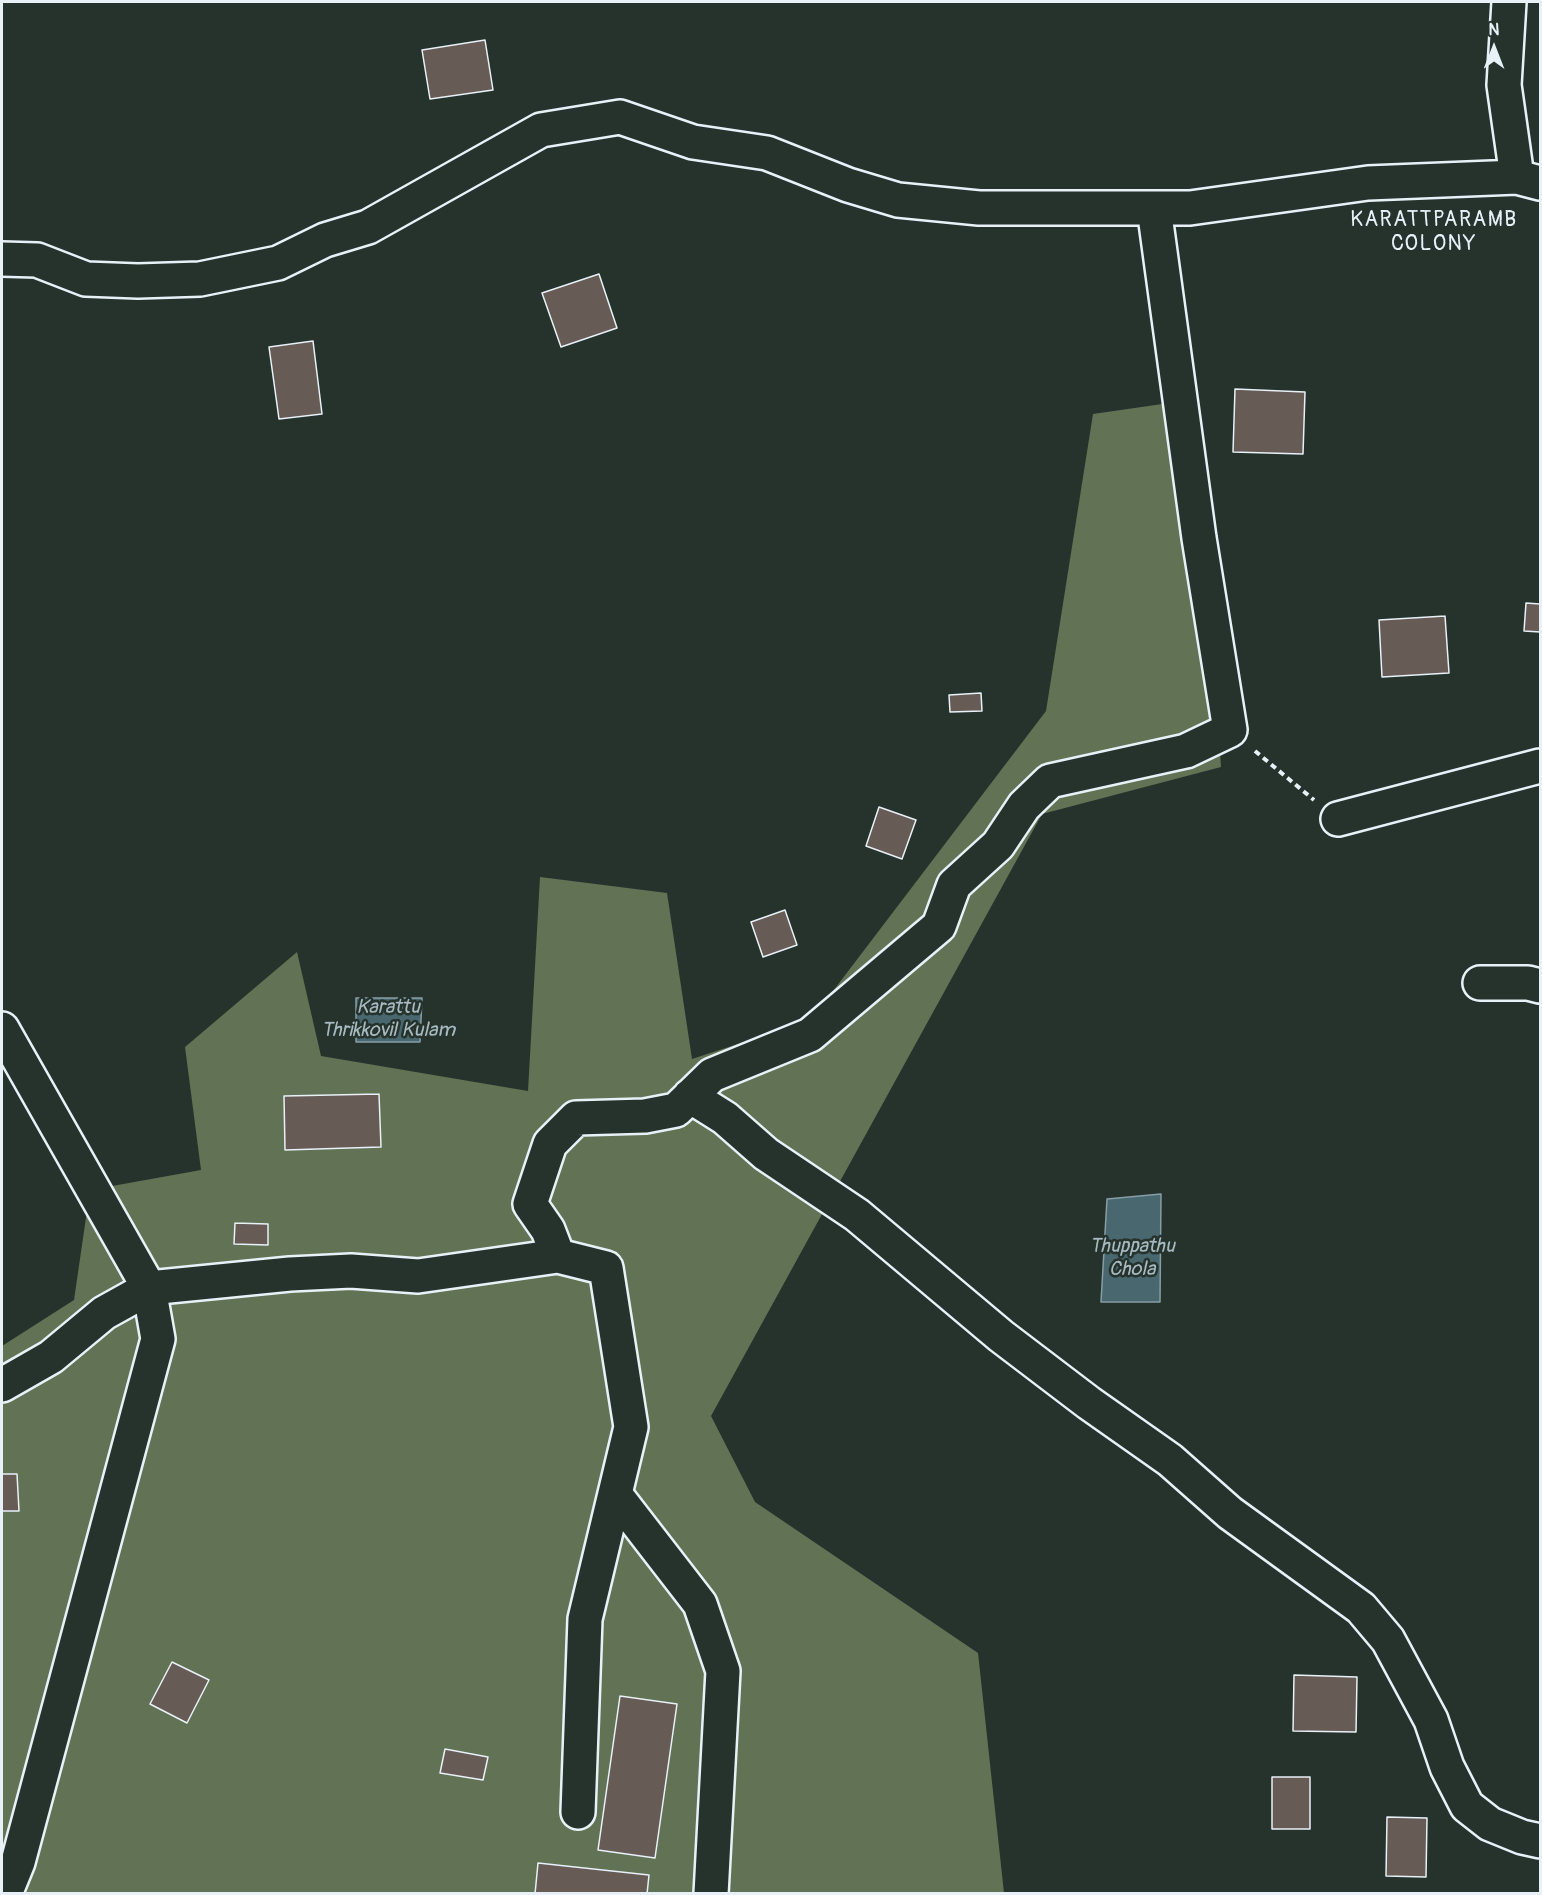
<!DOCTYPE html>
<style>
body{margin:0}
#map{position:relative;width:1542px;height:1895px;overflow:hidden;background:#26332d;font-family:Pangolin,sans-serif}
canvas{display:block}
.frame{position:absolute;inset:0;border:3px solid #e8f1f8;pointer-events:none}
.north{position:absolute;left:1464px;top:18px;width:60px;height:60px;-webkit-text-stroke:4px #26332d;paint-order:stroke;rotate:0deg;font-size:16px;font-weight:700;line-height:24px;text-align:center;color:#e8f1f8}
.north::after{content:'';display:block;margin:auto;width:21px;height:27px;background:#e8f1f8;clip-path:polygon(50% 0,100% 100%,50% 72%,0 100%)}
</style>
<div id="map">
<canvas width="1542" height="1895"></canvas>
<div class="frame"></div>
<div class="north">N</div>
</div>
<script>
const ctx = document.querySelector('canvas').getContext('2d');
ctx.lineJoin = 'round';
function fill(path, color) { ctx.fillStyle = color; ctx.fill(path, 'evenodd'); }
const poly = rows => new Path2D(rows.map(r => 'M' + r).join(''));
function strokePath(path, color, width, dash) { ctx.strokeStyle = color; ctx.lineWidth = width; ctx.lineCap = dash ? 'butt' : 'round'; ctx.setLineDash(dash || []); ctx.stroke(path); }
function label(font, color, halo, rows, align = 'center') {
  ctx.font = font + ' Pangolin,sans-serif'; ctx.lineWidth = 5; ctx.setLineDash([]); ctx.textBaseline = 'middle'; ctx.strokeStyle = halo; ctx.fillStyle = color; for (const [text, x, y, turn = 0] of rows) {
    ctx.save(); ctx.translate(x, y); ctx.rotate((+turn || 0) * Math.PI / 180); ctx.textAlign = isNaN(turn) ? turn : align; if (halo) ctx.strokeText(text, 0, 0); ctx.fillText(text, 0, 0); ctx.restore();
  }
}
fill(poly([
 [1197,399,1221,767,1042,814,711,1416,755,1502,978,1653,1004,1893,2,1894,2,1346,74,1300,90,1190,201,1170,185,1047,297,952,321,1056,528,1091,540,877,667,893,692,1059,811,1020,1046,711,1093,414]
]), '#627254');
const water = poly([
 [356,998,422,998,420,1042,356,1042,356,998],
 [1161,1194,1160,1302,1101,1302,1107,1199,1161,1194]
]);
fill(water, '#48676e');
strokePath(water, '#889ea5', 1.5);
const building = poly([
 [485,40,493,90,430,99,422,50,485,40],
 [599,274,617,328,561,347,542,293,599,274],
 [313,341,322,414,279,419,269,347,313,341],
 [1235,389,1305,392,1303,454,1233,452,1235,389],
 [1526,603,1540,604,1540,632,1524,631,1526,603],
 [1445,616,1449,673,1382,677,1379,620,1445,616],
 [981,693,982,711,950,712,949,695,981,693],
 [879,807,916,820,902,859,866,846,879,807],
 [785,910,797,945,763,957,751,922,785,910],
 [379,1094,381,1147,285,1150,284,1096,379,1094],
 [235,1223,268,1224,268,1245,234,1244,235,1223],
 [2,1474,17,1474,19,1511,2,1511,2,1474],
 [172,1662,209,1680,187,1723,150,1704,172,1662],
 [1294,1675,1357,1677,1356,1732,1293,1731,1294,1675],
 [620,1696,677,1704,655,1858,598,1850,620,1696],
 [445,1749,488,1757,483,1780,440,1773,445,1749],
 [1272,1777,1310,1777,1310,1829,1272,1829,1272,1777],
 [1387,1817,1427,1818,1426,1877,1386,1876,1387,1817],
 [538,1863,649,1875,647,1894,535,1894,538,1863]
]);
fill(building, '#675b56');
strokePath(building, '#e8f1f8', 1.5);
const street = poly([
 [1509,2,1504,85,1517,177,1540,183],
 [2,259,37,260,86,279,138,281,200,279,278,263,325,240,368,227,541,130,620,117,693,142,767,153,848,185,898,200,979,208,1190,208,1368,183,1517,177],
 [1338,819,1540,766],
 [1480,983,1528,983,1540,986],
 [2,1029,149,1288,158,1339,18,1862,5,1894],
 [690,1096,725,1118,766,1154,857,1215,1001,1336,1089,1403,1170,1460,1230,1513,1361,1608,1388,1640,1431,1720,1447,1767,1467,1806,1490,1824,1522,1837,1540,1841],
 [558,1256,548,1230,530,1204,550,1144,576,1118,645,1116,676,1110,712,1075,810,1035,939,926,954,885,998,845,1024,806,1050,781,1186,751,1230,730,1199,538,1154,208],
 [2,1385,51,1357,104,1313,149,1288,290,1274,351,1271,418,1276,558,1256,606,1268,631,1427,585,1619,578,1812],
 [615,1494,700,1604,723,1671,711,1894]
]);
strokePath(street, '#e8f1f8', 38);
strokePath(poly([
 [1255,751,1314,800]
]), '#e8f1f8', 4, [6, 4.5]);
strokePath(street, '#26332d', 33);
label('italic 20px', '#a8bac1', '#26332d', [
 ["Karattu",388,1008],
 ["Thrikkovil Kulam",388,1031],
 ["Thuppathu",1132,1247],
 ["Chola",1132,1270]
]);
ctx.letterSpacing = '1.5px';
label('21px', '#e8f1f8', '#26332d', [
 ["KARATTPARAMB",1434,221],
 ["COLONY",1434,245]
]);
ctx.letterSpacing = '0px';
</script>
